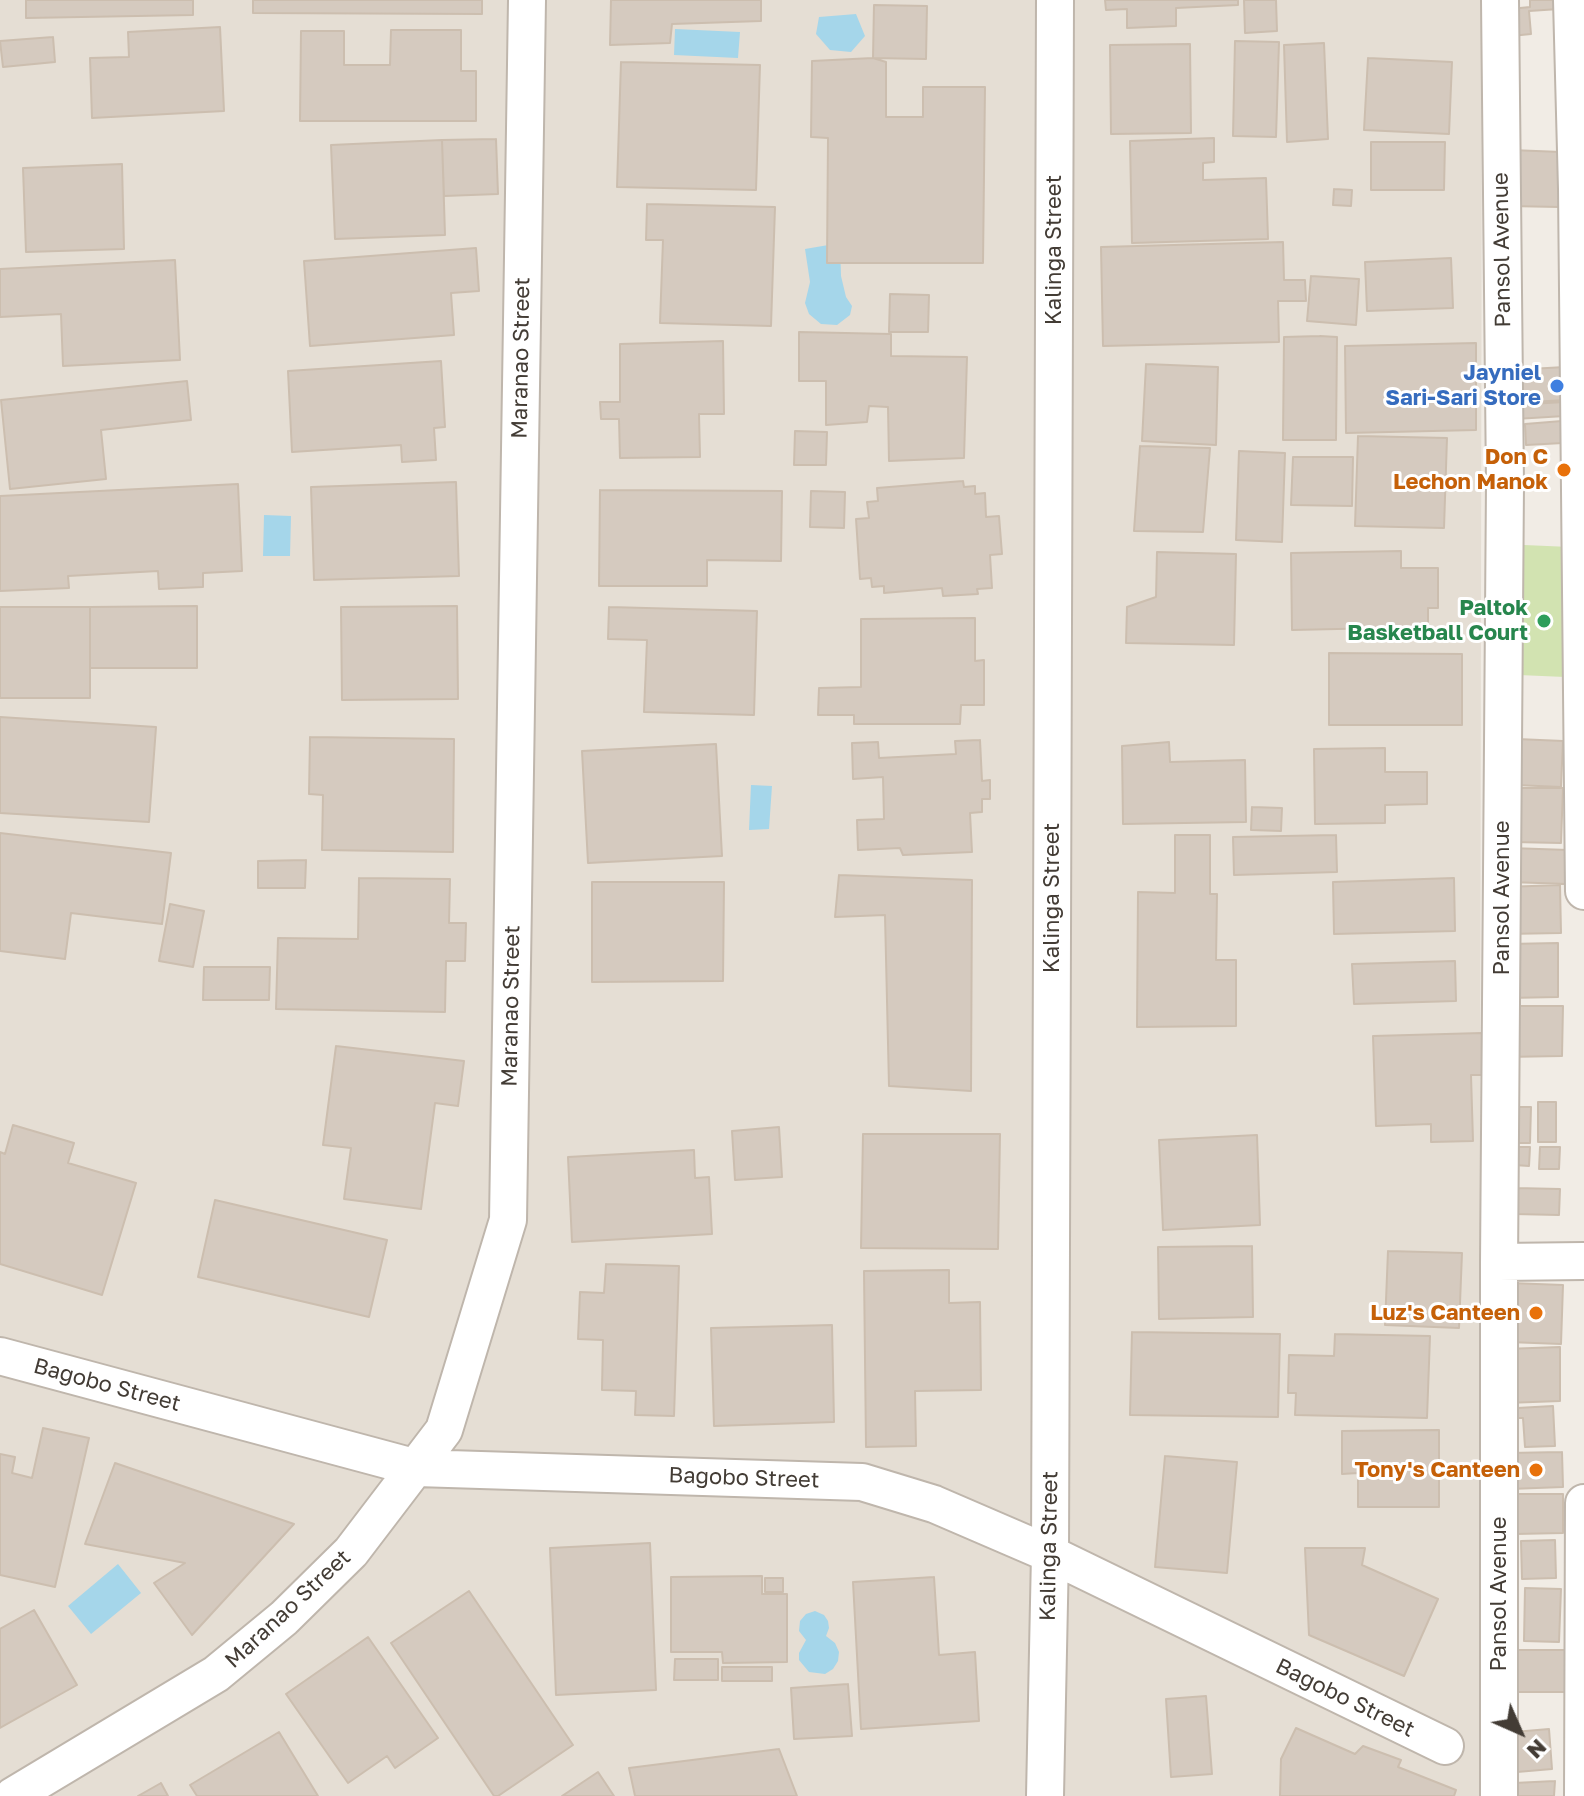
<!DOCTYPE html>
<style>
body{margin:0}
#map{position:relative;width:1584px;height:1796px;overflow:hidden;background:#f1ece5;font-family:"Golos Text",sans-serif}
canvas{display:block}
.north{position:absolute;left:1480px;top:1692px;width:80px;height:80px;-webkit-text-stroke:6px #fff;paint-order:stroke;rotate:135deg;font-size:22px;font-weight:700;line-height:32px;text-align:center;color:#433c35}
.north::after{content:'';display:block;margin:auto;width:28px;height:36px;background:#433c35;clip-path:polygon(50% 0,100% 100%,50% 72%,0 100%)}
</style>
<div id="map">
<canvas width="1584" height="1796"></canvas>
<div class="north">N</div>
</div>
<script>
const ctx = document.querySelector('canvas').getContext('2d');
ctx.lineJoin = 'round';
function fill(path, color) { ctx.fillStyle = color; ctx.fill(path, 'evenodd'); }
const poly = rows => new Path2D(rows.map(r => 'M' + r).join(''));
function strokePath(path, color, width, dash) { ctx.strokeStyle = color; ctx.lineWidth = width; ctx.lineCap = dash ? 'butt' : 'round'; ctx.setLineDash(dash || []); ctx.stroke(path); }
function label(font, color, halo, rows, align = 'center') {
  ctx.font = font + ' "Golos Text",sans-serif'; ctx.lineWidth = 6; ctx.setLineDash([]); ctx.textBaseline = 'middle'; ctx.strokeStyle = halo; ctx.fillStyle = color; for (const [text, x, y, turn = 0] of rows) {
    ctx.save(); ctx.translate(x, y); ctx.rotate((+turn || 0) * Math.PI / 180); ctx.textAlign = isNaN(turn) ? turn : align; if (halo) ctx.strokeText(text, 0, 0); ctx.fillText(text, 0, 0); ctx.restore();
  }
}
fill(poly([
 [0,0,1482,0,1479,1796,0,1796]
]), '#e5ded4');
fill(poly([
 [1524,545,1570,547,1565,677,1519,675]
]), '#d2e3b1');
fill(poly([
 [856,14,865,36,851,52,830,50,816,34,819,17],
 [675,29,740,32,738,58,674,55],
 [840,243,841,276,846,297,852,306,850,315,837,325,821,324,809,314,805,303,810,282,805,249],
 [264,515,291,516,290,556,263,556],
 [751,785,772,786,769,829,749,830],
 [118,1564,141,1593,91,1634,68,1606],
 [815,1611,824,1615,828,1621,829,1628,826,1636,835,1643,839,1652,838,1661,833,1669,825,1674,809,1672,799,1660,799,1653,806,1640,799,1631,800,1621,806,1614]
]), '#a5d6ea');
const building = poly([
 [26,0,193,0,193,15,26,18,26,0],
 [253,0,482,0,482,14,253,13,253,0],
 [611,0,761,0,761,21,672,24,670,43,610,45,611,0],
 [1105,0,1238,0,1238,5,1176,8,1176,26,1127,28,1127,9,1106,10,1105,0],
 [1244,0,1276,0,1277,31,1245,33,1244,0],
 [1530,0,1558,0,1559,9,1529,11,1531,34,1511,36,1510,9,1530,7,1530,0],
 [874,5,927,6,926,59,873,58,874,5],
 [220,27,224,111,92,118,90,58,129,57,128,32,220,27],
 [391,30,461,30,461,71,476,71,476,121,300,121,301,31,344,31,344,65,390,65,391,30],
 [53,37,55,62,3,67,0,41,53,37],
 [1235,41,1279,42,1276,137,1233,136,1235,41],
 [1324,43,1328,139,1287,142,1284,45,1324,43],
 [1190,44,1191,133,1111,134,1110,45,1190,44],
 [873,58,886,62,886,117,923,117,923,87,985,87,983,263,827,263,828,138,811,137,812,61,873,58],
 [1368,58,1452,62,1449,134,1364,130,1368,58],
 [621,62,760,65,756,190,617,187,621,62],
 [1214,138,1214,162,1203,163,1203,180,1266,178,1268,239,1132,243,1130,141,1214,138],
 [496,139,498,194,444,196,442,140,496,139],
 [442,140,445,235,335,239,331,145,442,140],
 [1371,142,1445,142,1444,190,1371,190,1371,142],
 [1511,150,1561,152,1559,207,1509,206,1511,150],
 [122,164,124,249,26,252,23,168,122,164],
 [1334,189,1352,190,1351,206,1333,205,1334,189],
 [647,204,775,207,771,326,660,323,663,240,646,240,647,204],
 [1283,242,1284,280,1305,280,1306,301,1278,301,1279,342,1103,346,1101,247,1283,242],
 [476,248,479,291,451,293,454,335,310,346,304,261,476,248],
 [1451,258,1453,308,1367,311,1365,262,1451,258],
 [175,260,180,360,63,366,61,314,0,317,0,269,175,260],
 [1311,276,1359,279,1356,325,1307,321,1311,276],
 [890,294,929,295,928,332,889,332,890,294],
 [799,332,891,334,891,356,967,357,964,458,889,461,888,407,869,406,867,422,826,425,826,381,799,381,799,332],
 [1320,336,1337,337,1336,440,1283,440,1284,337,1320,336],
 [723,341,724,414,699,414,700,457,620,458,619,419,601,419,600,402,620,402,620,344,723,341],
 [1476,343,1476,430,1346,433,1345,346,1476,343],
 [441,361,445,427,434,428,436,460,402,462,401,445,292,452,288,371,441,361],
 [1146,364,1218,367,1216,445,1142,441,1146,364],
 [1565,367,1566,400,1513,403,1512,370,1565,367],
 [187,381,191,420,101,430,106,479,10,489,1,400,187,381],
 [1564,402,1565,416,1515,419,1514,405,1564,402],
 [1562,421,1563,443,1526,445,1525,424,1562,421],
 [795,431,827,432,826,465,794,465,795,431],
 [1358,436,1447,438,1444,528,1355,526,1358,436],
 [1140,446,1210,448,1203,532,1134,531,1140,446],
 [1239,451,1285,453,1282,542,1236,540,1239,451],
 [1293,457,1353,457,1352,506,1291,505,1293,457],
 [963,481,964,487,975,486,975,494,985,493,986,517,999,516,1002,554,990,555,992,588,977,589,978,594,943,596,942,588,884,593,884,586,872,587,871,578,860,579,856,519,869,518,867,502,878,501,877,488,963,481],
 [456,482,459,576,314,580,311,487,456,482],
 [238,484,242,571,203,573,203,587,159,589,158,571,68,576,69,588,0,591,0,496,238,484],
 [600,490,782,491,781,561,707,560,707,586,599,586,600,490],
 [811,491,845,492,844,528,810,527,811,491],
 [1401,551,1401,568,1438,568,1438,608,1428,608,1428,627,1292,630,1291,553,1401,551],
 [1157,552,1236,554,1234,645,1126,643,1127,607,1156,597,1157,552],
 [197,606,197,668,90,668,90,607,197,606],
 [457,606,458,699,342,700,341,607,457,606],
 [0,607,90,607,90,698,0,698,0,607],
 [609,607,757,611,754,715,644,712,647,640,608,639,609,607],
 [975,618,975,661,984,660,984,705,961,705,960,724,854,724,854,715,818,715,819,688,861,687,861,619,975,618],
 [1329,653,1462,654,1462,725,1329,725,1329,653],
 [0,717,156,727,149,822,0,813,0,717],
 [310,737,454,739,453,852,322,850,323,795,309,794,310,737],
 [1517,739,1563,741,1561,787,1515,785,1517,739],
 [980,740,982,781,990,780,990,799,982,799,982,812,970,813,972,852,903,855,900,848,858,850,857,820,884,819,883,777,853,779,852,743,878,742,879,758,956,754,955,741,980,740],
 [1169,742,1170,762,1245,760,1246,822,1123,824,1122,746,1169,742],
 [716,744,722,856,588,863,582,751,716,744],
 [1385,748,1385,772,1427,772,1427,804,1385,805,1385,823,1315,824,1314,749,1385,748],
 [1515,788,1563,788,1561,843,1513,842,1515,788],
 [1252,807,1282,808,1281,831,1251,830,1252,807],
 [0,833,171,853,162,924,71,913,65,959,0,951,0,833],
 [1175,835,1210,835,1210,894,1217,894,1216,960,1236,960,1236,1026,1137,1027,1138,892,1175,893,1175,835],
 [1336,835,1337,872,1234,875,1233,837,1336,835],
 [1510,848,1568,850,1567,884,1509,882,1510,848],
 [306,860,305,888,258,888,258,861,306,860],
 [839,875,972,880,971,1091,889,1086,885,915,835,917,839,875],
 [359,878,450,879,449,923,466,923,465,961,446,961,445,1012,276,1009,278,938,358,939,359,878],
 [1454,878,1455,931,1334,934,1333,882,1454,878],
 [592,882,724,882,723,981,592,982,592,882],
 [1560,885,1561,933,1505,934,1504,887,1560,885],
 [170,904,204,911,193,967,159,961,170,904],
 [1558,943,1558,997,1508,998,1508,944,1558,943],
 [1455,961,1456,1001,1354,1004,1352,964,1455,961],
 [204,967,270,967,269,1000,203,1000,204,967],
 [1504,1006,1563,1006,1562,1056,1504,1057,1504,1006],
 [1482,1033,1483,1075,1471,1075,1473,1141,1431,1142,1431,1124,1376,1126,1373,1036,1482,1033],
 [336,1046,464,1061,458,1106,435,1103,421,1209,344,1199,351,1148,323,1145,336,1046],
 [1538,1102,1556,1102,1556,1142,1538,1142,1538,1102],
 [1513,1107,1531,1107,1530,1143,1513,1143,1513,1107],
 [13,1125,74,1143,68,1163,136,1183,102,1295,0,1264,0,1152,5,1154,13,1125],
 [779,1127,782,1177,735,1180,732,1131,779,1127],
 [863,1134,1000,1134,998,1249,861,1248,863,1134],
 [1257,1135,1260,1225,1163,1230,1159,1140,1257,1135],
 [1514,1147,1530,1147,1529,1166,1514,1165,1514,1147],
 [1540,1147,1560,1147,1559,1169,1539,1169,1540,1147],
 [694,1150,695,1178,709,1177,712,1234,572,1242,568,1157,694,1150],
 [1515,1188,1560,1189,1559,1215,1514,1214,1515,1188],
 [215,1200,387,1240,369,1317,198,1277,215,1200],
 [1252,1246,1253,1317,1159,1319,1158,1247,1252,1246],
 [1388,1251,1462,1253,1459,1328,1385,1325,1388,1251],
 [606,1264,679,1266,674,1416,635,1415,636,1391,602,1390,603,1340,578,1339,580,1292,604,1293,606,1264],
 [949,1270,949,1303,980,1302,981,1390,915,1391,916,1446,866,1447,864,1271,949,1270],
 [1510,1283,1563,1285,1561,1344,1508,1342,1510,1283],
 [832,1325,834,1422,714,1426,711,1328,832,1325],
 [1132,1332,1280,1334,1278,1417,1130,1415,1132,1332],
 [1335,1334,1430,1336,1427,1418,1295,1415,1296,1393,1288,1393,1289,1355,1334,1356,1335,1334],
 [1560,1347,1560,1401,1506,1403,1505,1349,1560,1347],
 [1553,1406,1555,1446,1525,1447,1523,1418,1517,1418,1517,1408,1553,1406],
 [43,1428,89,1438,55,1587,0,1575,0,1454,15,1457,12,1473,32,1478,43,1428],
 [1439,1430,1439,1507,1358,1507,1358,1473,1342,1474,1342,1431,1439,1430],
 [1562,1452,1563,1487,1510,1489,1509,1453,1562,1452],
 [1165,1456,1237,1462,1227,1573,1155,1567,1165,1456],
 [115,1463,294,1524,192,1635,154,1583,185,1563,85,1544,115,1463],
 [1515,1494,1563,1494,1563,1533,1515,1534,1515,1494],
 [1555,1540,1556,1578,1522,1579,1521,1541,1555,1540],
 [650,1543,656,1690,556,1695,550,1548,650,1543],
 [1305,1548,1365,1548,1362,1565,1438,1599,1404,1676,1309,1635,1305,1548],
 [762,1576,762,1594,787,1594,787,1662,723,1663,722,1652,671,1652,671,1577,762,1576],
 [934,1577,939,1655,975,1652,979,1721,861,1729,853,1582,934,1577],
 [765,1578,783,1578,783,1592,765,1592,765,1578],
 [1525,1588,1561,1589,1559,1642,1524,1641,1525,1588],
 [469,1591,573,1745,498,1796,494,1796,391,1643,469,1591],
 [34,1610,77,1685,0,1728,0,1629,34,1610],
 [368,1637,438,1738,395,1768,387,1756,348,1783,286,1694,368,1637],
 [1515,1650,1569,1650,1568,1692,1514,1692,1515,1650],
 [675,1659,718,1659,718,1680,674,1680,675,1659],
 [722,1667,772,1667,772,1681,722,1681,722,1667],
 [848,1684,852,1736,794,1739,791,1688,848,1684],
 [1206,1696,1212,1774,1171,1777,1166,1699,1206,1696],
 [1296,1728,1355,1754,1363,1746,1401,1760,1398,1767,1456,1790,1454,1796,1280,1796,1281,1759,1296,1728],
 [1549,1729,1552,1769,1517,1772,1514,1732,1549,1729],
 [279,1732,318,1796,197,1796,190,1785,279,1732],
 [779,1749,797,1796,635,1796,629,1768,779,1749],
 [598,1772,614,1796,562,1796,598,1772],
 [1555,1781,1554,1796,1515,1796,1514,1783,1555,1781],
 [161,1783,168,1796,138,1796,161,1783]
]);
fill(building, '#d5cabf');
strokePath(building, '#ccbeaf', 2);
const minor = poly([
 [1572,0,1577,189,1584,891],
 [1499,1262,1584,1261],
 [0,1356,417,1468,862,1482,934,1504,1050,1554,1445,1746],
 [13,1796,216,1674,284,1618,351,1552,444,1430,508,1220,527,0],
 [1045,1796,1050,1554,1055,0],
 [1499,1796,1499,1262,1505,484,1500,0],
 [1583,1796,1584,1503]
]);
strokePath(minor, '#bfb6ac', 40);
strokePath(minor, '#fff', 36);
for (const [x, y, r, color] of [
 [1557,386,8,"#3f7fe0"],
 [1564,470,8,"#e8710a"],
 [1544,621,8,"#2e9e5b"],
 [1536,1313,8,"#e8710a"],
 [1536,1470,8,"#e8710a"]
]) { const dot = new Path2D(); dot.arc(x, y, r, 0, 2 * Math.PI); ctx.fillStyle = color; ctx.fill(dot); strokePath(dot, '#fff', 3); }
label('22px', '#433c35', '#fff', [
 ["Kalinga Street",1054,250,-90],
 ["Pansol Avenue",1502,250,-91],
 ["Maranao Street",521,358,-89],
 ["Kalinga Street",1052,898,-90],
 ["Pansol Avenue",1502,898,-90],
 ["Maranao Street",511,1006,-89],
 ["Bagobo Street",107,1385,15],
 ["Bagobo Street",744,1478,2],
 ["Kalinga Street",1049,1546,-89],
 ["Pansol Avenue",1499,1594,-90],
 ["Maranao Street",288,1609,-43],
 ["Bagobo Street",1345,1698,26]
]);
label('bold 22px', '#366cbe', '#fff', [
 ["Jayniel",1541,373],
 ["Sari-Sari Store",1541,398]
], 'right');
label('bold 22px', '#c56008', '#fff', [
 ["Don C",1548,457],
 ["Lechon Manok",1548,482],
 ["Luz's Canteen",1520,1313],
 ["Tony's Canteen",1520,1470]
], 'right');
label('bold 22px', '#27864d', '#fff', [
 ["Paltok",1528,608],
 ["Basketball Court",1528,633]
], 'right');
</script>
